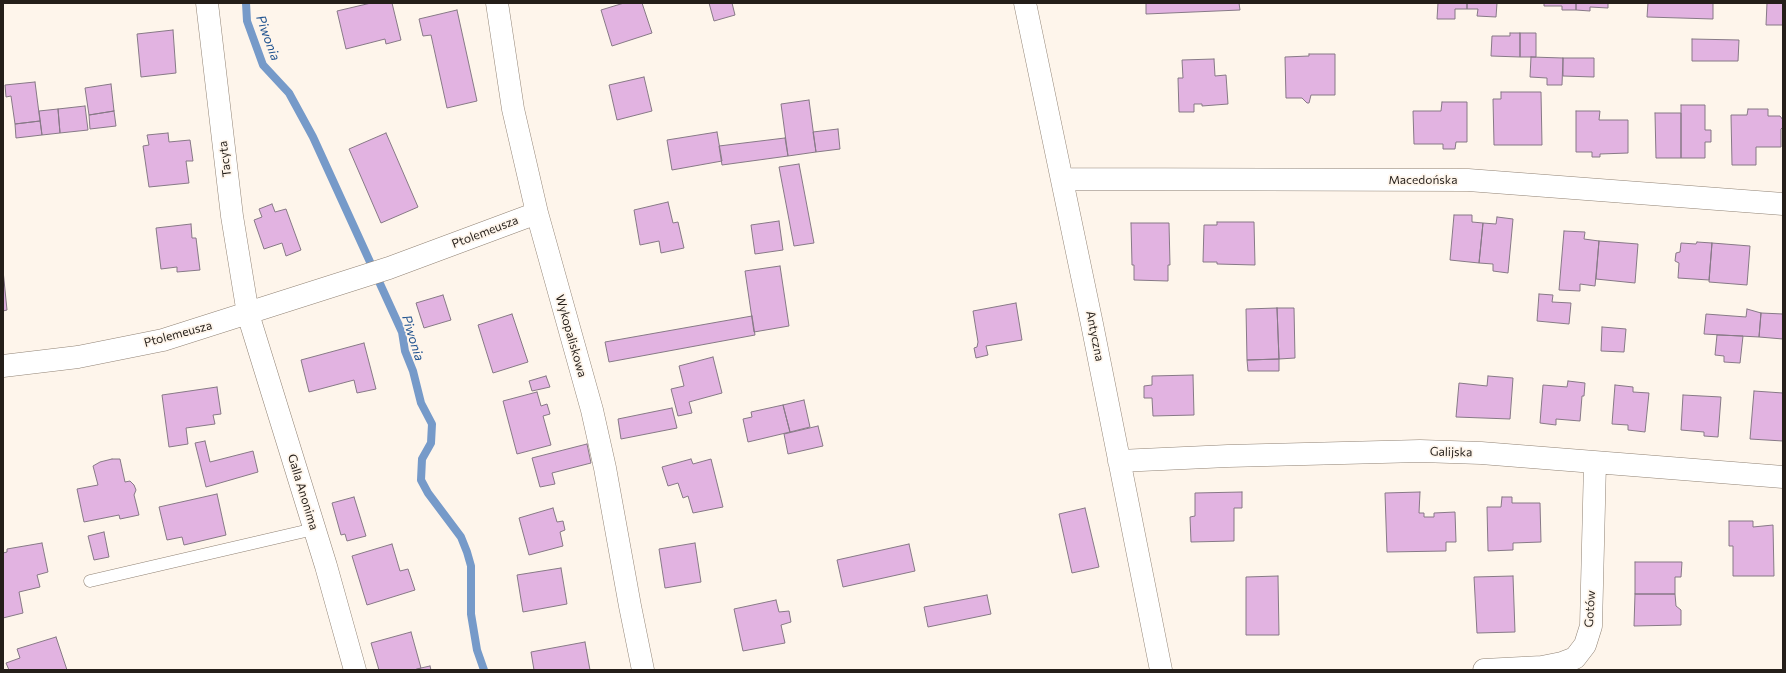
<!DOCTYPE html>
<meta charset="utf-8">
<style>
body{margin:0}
#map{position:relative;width:1786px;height:673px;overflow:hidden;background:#fef5eb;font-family:Commissioner,sans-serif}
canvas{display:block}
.frame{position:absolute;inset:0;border:4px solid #241e19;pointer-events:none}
</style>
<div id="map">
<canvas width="1786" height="673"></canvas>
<div class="frame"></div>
</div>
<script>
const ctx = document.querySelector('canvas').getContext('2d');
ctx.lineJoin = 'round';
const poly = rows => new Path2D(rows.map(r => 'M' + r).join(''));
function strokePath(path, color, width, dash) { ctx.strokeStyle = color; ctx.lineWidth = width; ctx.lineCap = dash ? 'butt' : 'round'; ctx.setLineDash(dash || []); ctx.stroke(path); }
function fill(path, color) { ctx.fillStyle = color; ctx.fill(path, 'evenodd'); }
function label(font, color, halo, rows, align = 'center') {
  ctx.font = font + ' Commissioner,sans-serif'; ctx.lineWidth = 3.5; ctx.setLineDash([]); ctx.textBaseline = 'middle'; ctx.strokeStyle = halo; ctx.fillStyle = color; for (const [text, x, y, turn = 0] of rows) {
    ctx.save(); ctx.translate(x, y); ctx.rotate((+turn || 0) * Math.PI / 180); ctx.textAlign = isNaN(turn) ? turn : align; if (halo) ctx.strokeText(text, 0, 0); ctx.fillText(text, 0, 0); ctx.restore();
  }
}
strokePath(poly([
 [246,3,247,21,263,65,289,93,313,137,402,332,405,351,413,371,421,403,432,424,431,443,422,459,421,480,428,493,461,537,467,552,471,566,471,614,477,650,484,670]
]), '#769ac9', 8);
const building = poly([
 [371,3,392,3,401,40,386,44,385,39,346,49,337,11,371,3],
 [624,3,642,3,652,33,612,46,601,10,624,3],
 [709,3,732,3,735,15,714,21,709,3],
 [1146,3,1239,3,1240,10,1146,14,1146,3],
 [1438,3,1467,3,1467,9,1455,9,1455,19,1437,19,1438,3],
 [1467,3,1497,3,1496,17,1477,16,1478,9,1467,9,1467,3],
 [1544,3,1576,3,1576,10,1562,10,1562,6,1544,6,1544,3],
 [1576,3,1608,3,1608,8,1590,7,1590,11,1576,10,1576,3],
 [1648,3,1713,3,1713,19,1647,17,1648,3],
 [1767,3,1783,3,1783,25,1766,25,1767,3],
 [457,10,477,101,447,108,431,35,423,36,419,19,457,10],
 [173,30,176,73,141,77,137,34,173,30],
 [1510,33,1520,33,1520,57,1491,56,1492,36,1510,36,1510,33],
 [1520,33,1536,33,1536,57,1520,57,1520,33],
 [1692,39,1739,40,1738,61,1692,61,1692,39],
 [1309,54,1335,54,1335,95,1311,95,1309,103,1307,103,1302,98,1286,98,1285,57,1309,56,1309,54],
 [1531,57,1563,58,1562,85,1547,85,1547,78,1530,77,1531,57],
 [1563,58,1594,58,1594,77,1563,76,1563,58],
 [1214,59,1215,76,1226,75,1228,104,1202,106,1202,104,1194,104,1194,112,1179,112,1178,78,1183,78,1182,60,1214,59],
 [644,77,652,111,617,120,609,85,644,77],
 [35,82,40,121,15,124,11,96,6,97,5,85,35,82],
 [111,84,114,111,89,115,85,88,111,84],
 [1501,92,1541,92,1542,145,1494,145,1493,99,1501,99,1501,92],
 [809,100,816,152,788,156,781,104,809,100],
 [1442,102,1467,102,1467,142,1456,142,1455,149,1443,149,1443,144,1414,144,1413,111,1441,111,1442,102],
 [1681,105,1705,105,1705,130,1711,130,1711,142,1705,142,1705,158,1681,158,1681,105],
 [85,106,88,130,60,133,58,109,85,106],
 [58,109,60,133,42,135,39,111,58,109],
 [1748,109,1768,109,1768,116,1780,116,1783,120,1783,127,1781,129,1781,147,1756,147,1756,165,1732,165,1731,115,1747,115,1748,109],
 [114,111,116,126,90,129,89,115,114,111],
 [1576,111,1600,111,1599,120,1628,120,1628,153,1600,154,1600,157,1592,157,1592,152,1576,152,1576,111],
 [1655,113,1681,113,1681,158,1656,158,1655,113],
 [40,121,42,135,16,138,15,124,40,121],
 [838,129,840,149,816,152,813,132,838,129],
 [717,132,722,161,672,170,667,140,717,132],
 [168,133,169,142,190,140,193,161,186,161,189,183,149,187,143,146,149,145,147,135,168,133],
 [386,133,418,207,381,223,349,149,386,133],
 [785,138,788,156,722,165,719,146,785,138],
 [799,164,814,243,794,246,779,167,799,164],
 [668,202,673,223,678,222,684,248,661,253,659,241,640,245,634,210,668,202],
 [272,204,275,212,286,209,301,250,286,256,282,243,264,249,254,220,262,217,259,209,272,204],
 [1454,215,1472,215,1472,222,1483,223,1479,263,1450,260,1454,215],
 [1497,217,1513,219,1508,273,1493,271,1493,264,1479,263,1483,223,1496,224,1497,217],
 [779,221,783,250,755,254,751,225,779,221],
 [1217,222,1254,222,1255,265,1217,264,1217,262,1203,262,1204,225,1217,225,1217,222],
 [1131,223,1169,223,1170,265,1168,265,1168,281,1134,280,1134,265,1132,265,1131,223],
 [191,224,192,238,196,238,200,270,177,272,177,267,161,269,156,228,191,224],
 [1564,231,1585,232,1584,239,1599,241,1595,286,1580,284,1580,291,1559,290,1564,231],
 [1599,241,1638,244,1635,283,1596,279,1599,241],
 [1697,242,1712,243,1709,280,1678,278,1679,263,1675,261,1676,253,1680,252,1681,243,1696,244,1697,242],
 [1712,243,1750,246,1747,285,1709,282,1712,243],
 [780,266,789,326,754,332,745,271,780,266],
 [3,270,7,310,3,311,3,270],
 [1539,294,1553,295,1552,302,1571,303,1569,324,1537,321,1539,294],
 [443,295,451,320,424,328,416,303,443,295],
 [1016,303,1022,340,986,346,988,355,976,358,974,348,977,347,978,342,973,311,1016,303],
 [1277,308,1294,308,1295,358,1279,359,1277,308],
 [1277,308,1279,359,1247,360,1246,309,1277,308],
 [1747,309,1761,313,1759,337,1704,334,1706,314,1746,317,1747,309],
 [1761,313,1783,314,1783,339,1759,337,1761,313],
 [512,314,528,362,493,373,478,325,512,314],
 [752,316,755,335,609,362,605,342,752,316],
 [1602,327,1626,329,1624,352,1601,351,1602,327],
 [1717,335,1743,336,1740,363,1724,362,1724,356,1715,355,1717,335],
 [364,343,376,389,357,393,354,380,309,392,301,360,364,343],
 [713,357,722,393,689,402,692,413,678,416,671,389,684,386,679,366,713,357],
 [1279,359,1279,371,1248,371,1247,360,1279,359],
 [1193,375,1194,415,1153,416,1152,398,1144,398,1144,386,1152,385,1152,376,1193,375],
 [546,376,550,387,532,391,529,381,546,376],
 [1488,376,1513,378,1510,419,1456,417,1459,383,1487,386,1488,376],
 [1568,381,1585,383,1584,396,1582,396,1580,421,1556,419,1556,425,1540,423,1543,385,1567,387,1568,381],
 [1615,385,1633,387,1633,392,1649,393,1645,432,1628,430,1628,425,1612,424,1615,385],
 [217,387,221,414,213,415,215,424,186,428,188,444,169,447,162,395,217,387],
 [1754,391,1783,393,1783,441,1750,439,1754,391],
 [537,392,541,406,547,404,550,414,543,416,551,445,517,454,503,401,537,392],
 [1683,395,1721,397,1718,437,1704,436,1704,432,1681,430,1683,395],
 [804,400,810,427,790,432,783,405,804,400],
 [783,405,790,432,748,442,743,419,752,417,751,412,783,405],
 [672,408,677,428,621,439,618,419,672,408],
 [818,426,823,446,788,454,784,434,818,426],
 [205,441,210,462,253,451,258,472,206,487,195,443,205,441],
 [587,444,591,463,552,473,555,484,540,487,532,458,587,444],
 [112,459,120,459,125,482,130,481,134,485,136,490,134,495,139,515,120,519,119,515,84,522,77,489,98,485,93,466,100,462,112,459],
 [691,459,693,464,711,459,723,507,693,513,688,496,683,498,678,483,668,486,662,467,691,459],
 [1242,492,1242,508,1234,508,1234,541,1191,542,1190,517,1195,516,1195,493,1242,492],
 [1420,492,1419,513,1424,513,1424,517,1434,517,1434,513,1455,512,1456,542,1446,542,1446,551,1387,552,1385,493,1420,492],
 [217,494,226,535,184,545,182,537,167,540,159,507,217,494],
 [354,497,366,536,347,541,345,534,341,535,332,503,354,497],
 [1502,497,1512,497,1512,503,1540,503,1541,542,1513,543,1513,550,1488,551,1487,507,1501,507,1502,497],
 [553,508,557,522,563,521,565,530,560,532,563,546,529,555,519,518,553,508],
 [1085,508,1099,567,1072,573,1059,514,1085,508],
 [1729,521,1753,521,1753,527,1773,525,1774,576,1733,576,1733,546,1729,546,1729,521],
 [104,532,109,557,94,560,88,536,104,532],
 [42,543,48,572,37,575,40,587,19,592,23,613,3,618,3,553,7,552,7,549,42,543],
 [695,543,701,582,665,588,659,549,695,543],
 [392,544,400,571,408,569,415,590,367,605,352,556,392,544],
 [909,544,915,571,843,587,837,560,909,544],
 [1635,562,1682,562,1681,577,1675,577,1675,594,1635,594,1635,562],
 [561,568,567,604,523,612,517,575,561,568],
 [1278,576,1279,635,1246,635,1246,577,1278,576],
 [1513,576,1515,632,1477,633,1474,577,1513,576],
 [1635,594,1675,594,1676,606,1681,610,1681,625,1634,626,1635,594],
 [987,595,991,614,928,627,924,607,987,595],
 [776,600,779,612,789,611,791,622,781,625,785,643,743,651,734,609,776,600],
 [411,632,421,668,414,670,379,670,371,643,411,632],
 [56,637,67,670,9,670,6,663,20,658,17,649,56,637],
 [585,642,590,670,534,670,531,652,585,642],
 [430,666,431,670,414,670,421,668,430,666]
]);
fill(building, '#e2b3e1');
strokePath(building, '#877986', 1);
const service = poly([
 [90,581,314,529]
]);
const minor = poly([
 [207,3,232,216,248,314,326,566,355,670],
 [497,3,513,109,537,213,592,410,605,468,630,606,643,670],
 [1025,3,1092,324,1161,670],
 [1063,179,1468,180,1783,204],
 [3,366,78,357,163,340,389,268,537,213],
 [1119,461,1228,456,1420,451,1481,453,1783,477],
 [1484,670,1542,667,1562,663,1575,658,1585,645,1591,626,1595,463]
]);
strokePath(service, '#918375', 13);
strokePath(minor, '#918375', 23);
strokePath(service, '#fff', 12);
strokePath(minor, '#fff', 22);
label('12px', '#241e19', '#fef5eb', [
 ["Tacyta",225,159,-97],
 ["Macedońska",1423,180],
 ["Ptolemeusza",485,232,-21],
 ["Ptolemeusza",178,334,-15],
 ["Wykopaliskowa",571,336,74],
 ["Antyczna",1095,336,79],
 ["Galijska",1451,452,1],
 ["Galla Anonima",303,492,73],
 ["Gotów",1590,609,-86]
]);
label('italic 13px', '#265792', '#fef5eb', [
 ["Piwonia",268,38,70],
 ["Piwonia",413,338,73]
]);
</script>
